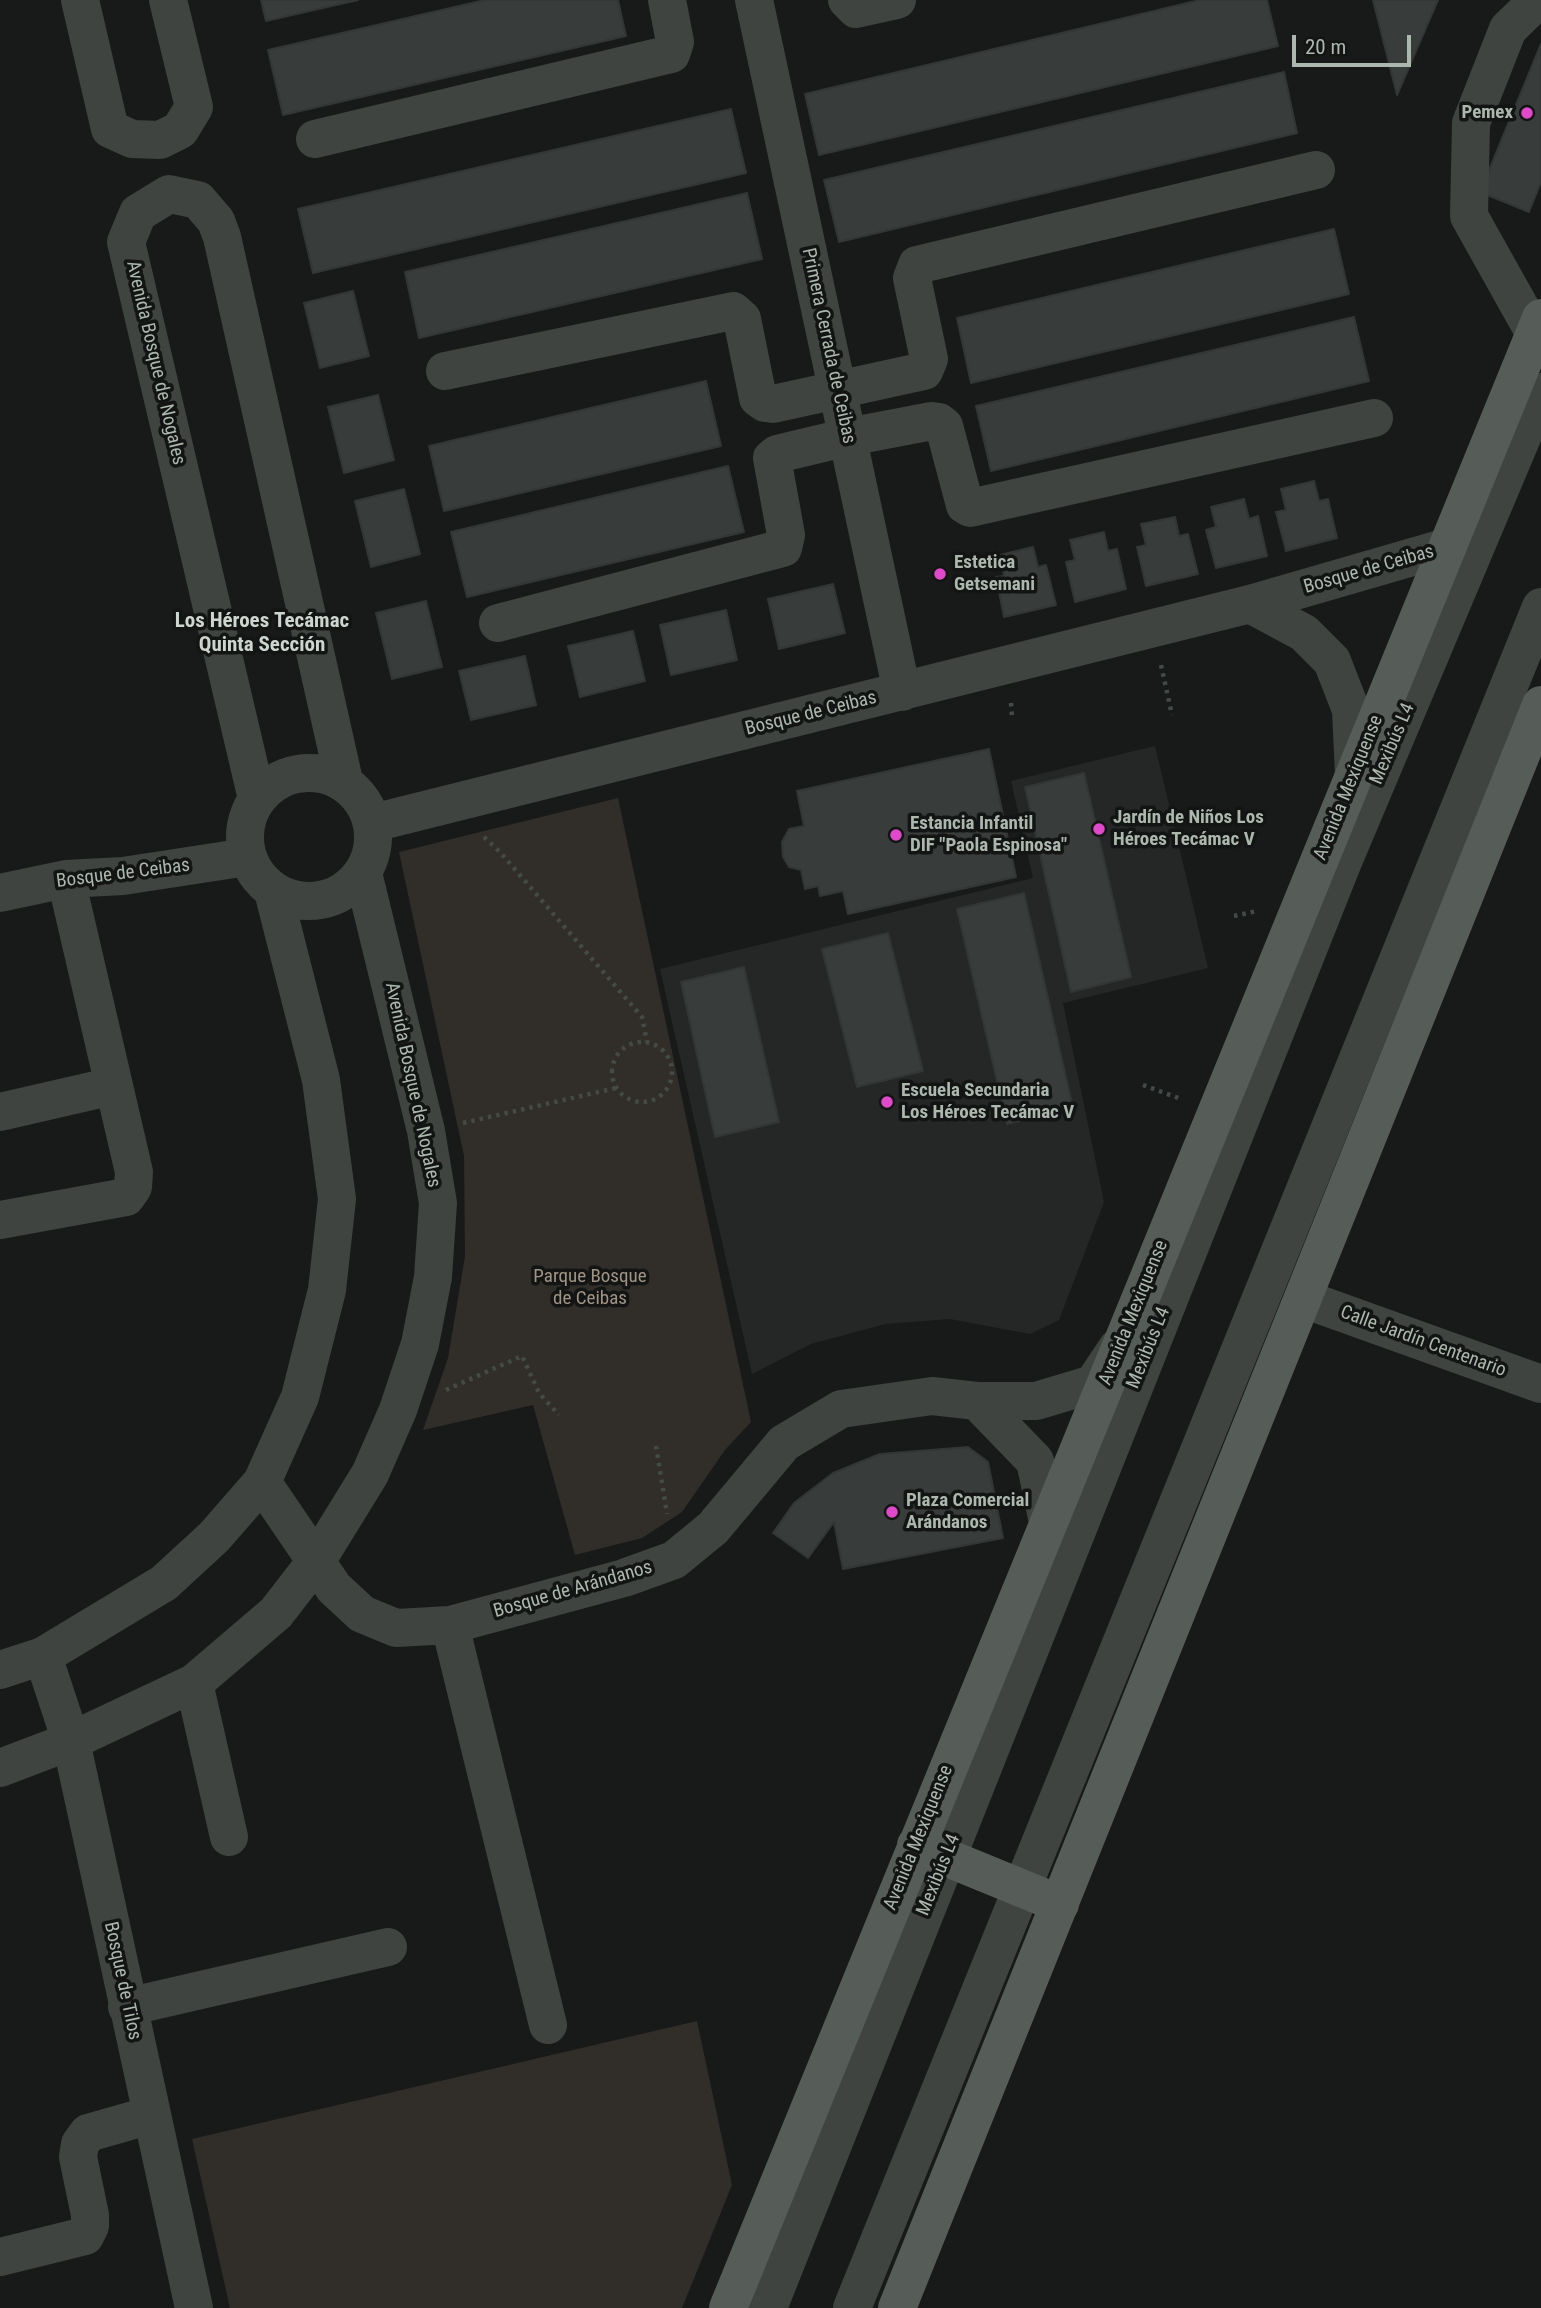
<!DOCTYPE html>
<meta charset="utf-8">
<style>
body{margin:0}
#map{position:relative;width:1541px;height:2308px;overflow:hidden;background:#181a19;font-family:"Roboto Condensed",sans-serif}
canvas{display:block}
.scale{position:absolute;left:1292px;top:35px;width:119px;height:32px;box-sizing:border-box;border:4px solid #acb8ae;border-top:0;padding-left:9px;font-size:21px;line-height:24px;white-space:nowrap;color:#acb8ae;-webkit-text-stroke:5px #131514;paint-order:stroke}
</style>
<div id="map">
<canvas width="1541" height="2308"></canvas>
<div class="scale">20 m</div>
</div>
<script>
const ctx = document.querySelector('canvas').getContext('2d');
ctx.lineJoin = 'round';
function fill(path, color) { ctx.fillStyle = color; ctx.fill(path, 'evenodd'); }
const poly = rows => new Path2D(rows.map(r => 'M' + r).join(''));
function strokePath(path, color, width, dash) { ctx.strokeStyle = color; ctx.lineWidth = width; ctx.lineCap = dash ? 'butt' : 'round'; ctx.setLineDash(dash || []); ctx.stroke(path); }
function label(font, color, halo, rows, align = 'center') {
  ctx.font = font + ' "Roboto Condensed",sans-serif'; ctx.lineWidth = 7; ctx.setLineDash([]); ctx.textBaseline = 'middle'; ctx.strokeStyle = halo; ctx.fillStyle = color; for (const [text, x, y, turn = 0] of rows) {
    ctx.save(); ctx.translate(x, y); ctx.rotate((+turn || 0) * Math.PI / 180); ctx.textAlign = isNaN(turn) ? turn : align; if (halo) ctx.strokeText(text, 0, 0); ctx.fillText(text, 0, 0); ctx.restore();
  }
}
fill(poly([
 [1155,746,1208,968,1063,1003,1104,1202,1059,1320,1030,1334,950,1319,885,1324,811,1344,752,1374,660,969,1033,878,1011,781]
]), '#242726');
fill(poly([
 [618,798,751,1422,725,1450,682,1512,642,1538,575,1555,533,1405,423,1430,448,1358,465,1256,464,1156,399,852],
 [697,2021,732,2185,682,2308,230,2308,192,2139]
]), '#312d29');
const building = poly([
 [261,0,358,0,266,21,261,0],
 [485,0,618,0,626,36,283,115,268,50,485,0],
 [1200,0,1267,0,1278,46,819,155,805,94,1200,0],
 [1373,0,1438,0,1397,95,1373,0],
 [1541,44,1541,182,1529,212,1480,192,1541,44],
 [1284,72,1297,133,839,242,824,180,1284,72],
 [731,109,746,173,313,273,298,209,731,109],
 [747,193,762,259,419,338,405,272,747,193],
 [1334,229,1349,294,971,383,957,318,1334,229],
 [353,291,369,356,320,368,304,303,353,291],
 [1354,317,1369,381,991,471,976,406,1354,317],
 [706,381,721,446,444,511,429,446,706,381],
 [378,395,394,460,344,473,328,407,378,395],
 [728,466,744,532,467,597,451,532,728,466],
 [1314,481,1319,501,1328,499,1337,538,1286,551,1276,512,1286,510,1281,489,1314,481],
 [404,489,420,554,371,567,355,501,404,489],
 [1244,499,1249,519,1258,516,1267,556,1216,568,1206,530,1216,527,1211,507,1244,499],
 [1175,517,1179,536,1188,534,1198,574,1146,586,1137,547,1146,545,1141,524,1175,517],
 [1104,532,1108,551,1117,549,1126,589,1075,602,1066,562,1075,560,1070,540,1104,532],
 [1033,547,1038,567,1046,565,1056,605,1004,617,996,577,1004,576,1000,555,1033,547],
 [833,584,845,633,779,649,768,599,833,584],
 [426,601,442,667,392,679,376,613,426,601],
 [726,610,737,660,671,675,660,625,726,610],
 [633,631,645,681,580,697,568,646,633,631],
 [525,656,536,705,471,720,459,671,525,656],
 [989,749,1016,877,848,914,843,891,820,896,818,886,805,889,801,870,789,867,783,857,782,842,789,829,804,826,797,791,989,749],
 [1084,773,1131,977,1071,992,1025,787,1084,773],
 [1024,893,1073,1108,1007,1124,957,909,1024,893],
 [888,933,923,1071,857,1087,822,949,888,933],
 [744,967,779,1122,715,1137,681,982,744,967],
 [968,1447,988,1462,1003,1538,843,1569,834,1522,808,1558,773,1533,794,1503,833,1473,880,1454,968,1447]
]);
fill(building, '#383c3a');
strokePath(building, '#323634', 2);
strokePath(poly([
 [1161,665,1172,715],
 [1011,703,1012,716],
 [484,837,500,852,642,1017,647,1042],
 [1234,916,1257,911],
 '612 1072a30 30 0 1 1 60 0a30 30 0 1 1-60 0Z',
 [1143,1085,1181,1099],
 [463,1123,616,1088],
 [446,1390,522,1356,539,1393,559,1415],
 [656,1446,667,1514]
]), '#444a45', 4.5, [3.5, 5]);
strokePath(poly([
 [80,0,110,129,132,139,160,140,180,130,194,107,168,0],
 [754,0,902,692],
 [847,0,856,9,897,0],
 [315,139,671,54,675,42,667,0],
 [1535,334,1469,216,1471,123,1508,29,1538,0],
 [445,371,733,311,742,319,758,398,765,403,773,404,924,371,929,359,912,278,917,265,1316,170],
 [1250,604,1304,633,1332,661,1351,710,1354,775],
 [498,623,783,548,786,535,772,458,777,454,848,437,932,421,939,422,944,426,965,505,970,508,1374,418],
 '245 837a64 64 0 1 1 128 0a64 64 0 1 1-128 0Z',
 [257,799,126,242,138,213,169,194,198,200,216,221,222,237,344,781],
 [373,823,1250,604,1447,547],
 [0,893,66,879,123,876,247,857],
 [0,1112,113,1086],
 [0,1220,126,1197,133,1187,134,1172,66,879],
 [1304,1299,1541,1384],
 [977,1401,1035,1461,1048,1522],
 [262,1482,334,1588,362,1614,396,1628,450,1625,624,1578,674,1560,713,1528,784,1443,841,1409,932,1396,977,1401,1036,1401,1093,1384,1117,1348],
 [450,1625,548,2025],
 [43,1656,71,1741,194,2308],
 [0,1670,43,1656,164,1583,214,1537,262,1482,300,1397,327,1290,337,1199,321,1080,273,891],
 [194,1683,229,1837],
 [0,1768,71,1741,194,1683,276,1613,317,1560,370,1474,398,1410,420,1344,433,1277,438,1203,426,1131,363,873],
 [127,2007,388,1947],
 [0,2257,85,2236,90,2226,90,2215,78,2157,80,2144,88,2133,151,2115],
 [768,2308,1342,864,1541,392],
 [852,2308,1541,607]
]), '#3f4440', 38);
strokePath(poly([
 [916,1845,1060,1904],
 [728,2308,1541,318],
 [897,2308,1541,705]
]), '#565d58', 38);
for (const [x, y, r, color] of [
 [1527,113,7,"#e04aca"],
 [940,574,7,"#e04aca"],
 [1099,829,7,"#e04aca"],
 [896,835,7,"#e04aca"],
 [887,1102,7,"#e04aca"],
 [892,1512,7,"#e04aca"]
]) { const dot = new Path2D(); dot.arc(x, y, r, 0, 2 * Math.PI); ctx.fillStyle = color; ctx.fill(dot); strokePath(dot, '#131514', 2.5); }
label('bold 19px', '#acb8ae', '#131514', [
 ["Pemex",1513,113,"right"],
 ["Estetica",954,563],
 ["Getsemani",954,585],
 ["Jardín de Niños Los",1113,818],
 ["Héroes Tecámac V",1113,840],
 ["Estancia Infantil",910,824],
 ["DIF \"Paola Espinosa\"",910,846],
 ["Escuela Secundaria",901,1091],
 ["Los Héroes Tecámac V",901,1113],
 ["Plaza Comercial",906,1501],
 ["Arándanos",906,1523]
], 'left');
label('19px', '#acb8ae', '#131514', [
 ["Primera Cerrada de Ceibas",828,346,78],
 ["Avenida Bosque de Nogales",155,363,77],
 ["Bosque de Ceibas",1369,570,-16],
 ["Bosque de Ceibas",811,714,-14],
 ["Mexibús L4",1393,744,-67],
 ["Avenida Mexiquense",1349,788,-68],
 ["Bosque de Ceibas",123,874,-7],
 ["Avenida Bosque de Nogales",412,1085,78],
 ["Avenida Mexiquense",1134,1313,-68],
 ["Calle Jardín Centenario",1423,1342,20],
 ["Mexibús L4",1149,1348,-68],
 ["Bosque de Arándanos",573,1590,-16],
 ["Avenida Mexiquense",919,1838,-68],
 ["Mexibús L4",939,1875,-68],
 ["Bosque de Tilos",122,1981,78]
]);
label('19px', '#a19485', '#131514', [
 ["Parque Bosque",590,1277],
 ["de Ceibas",590,1299]
]);
label('bold 21px', '#ccd5ce', '#131514', [
 ["Los Héroes Tecámac",262,622],
 ["Quinta Sección",262,646]
]);
</script>
